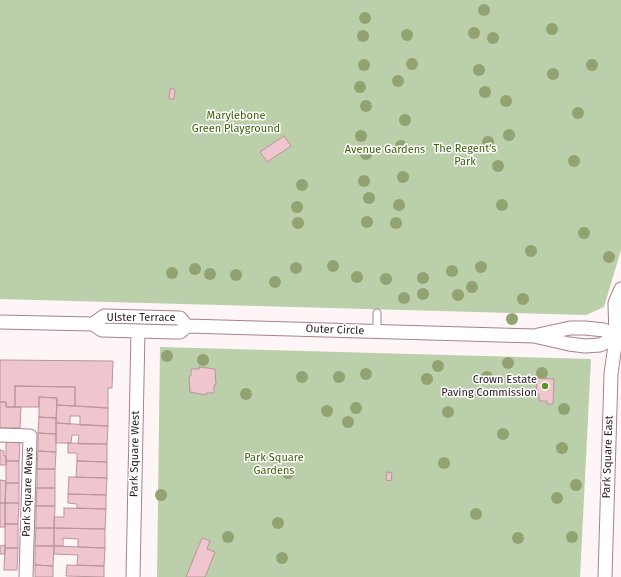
<!DOCTYPE html>
<style>
body{margin:0}
canvas{display:block;background:#fef5f7}
</style>
<canvas width="621" height="577"></canvas>
<script>
const ctx = document.querySelector('canvas').getContext('2d');
ctx.lineJoin = 'round';
function fill(path, color) { ctx.fillStyle = color; ctx.fill(path, 'evenodd'); }
const poly = rows => new Path2D(rows.map(r => 'M' + r).join(''));
function strokePath(path, color, width, dash) { ctx.strokeStyle = color; ctx.lineWidth = width; ctx.lineCap = dash ? 'butt' : 'round'; ctx.setLineDash(dash || []); ctx.stroke(path); }
function label(font, color, halo, rows, align = 'center') {
  ctx.font = font + ' "Fira Sans",sans-serif'; ctx.lineWidth = 3; ctx.setLineDash([]); ctx.textBaseline = 'middle'; ctx.strokeStyle = halo; ctx.fillStyle = color; for (const [text, x, y, turn = 0] of rows) {
    ctx.save(); ctx.translate(x, y); ctx.rotate((+turn || 0) * Math.PI / 180); ctx.textAlign = isNaN(turn) ? turn : align; if (halo) ctx.strokeText(text, 0, 0); ctx.fillText(text, 0, 0); ctx.restore();
  }
}
fill(poly([
 [0,0,621,0,621,250,604,307,586,315,0,299],
 [160,347,591,359,580,577,157,577]
]), '#bacfaa');
const building = poly([
 [170,89,175,89,174,99,169,99,170,89],
 [284,136,291,146,267,162,260,152,284,136],
 [0,360,113,361,112,388,108,388,108,408,75,406,75,387,15,386,15,407,6,407,6,402,0,402,0,360],
 [199,367,215,369,216,385,214,385,214,393,207,393,206,395,190,392,189,376,191,376,191,369,199,369,199,367],
 [537,378,554,379,553,404,547,404,547,401,539,401,539,394,536,394,537,378],
 [15,386,75,387,75,406,57,405,57,398,39,397,39,407,15,407,15,386],
 [39,397,57,398,56,418,39,417,39,397],
 [0,402,6,402,6,407,21,407,20,428,0,428,0,402],
 [57,405,108,408,108,426,80,425,80,416,70,416,70,424,56,423,57,405],
 [39,417,56,418,56,434,38,433,39,417],
 [56,423,108,426,107,444,78,444,79,435,72,435,71,443,56,443,56,423],
 [38,433,56,434,56,452,38,451,38,433],
 [6,440,20,440,19,461,6,461,6,440],
 [68,443,107,444,107,462,77,461,77,453,68,453,68,443],
 [0,450,4,451,4,456,6,456,6,465,0,465,0,450],
 [38,451,56,452,55,469,37,469,38,451],
 [6,461,19,461,19,483,6,483,6,461],
 [77,461,107,462,107,478,76,477,77,461],
 [37,469,55,469,55,488,37,488,37,469],
 [387,472,392,473,391,481,386,480,387,472],
 [69,477,107,478,106,495,68,494,69,477],
 [0,480,6,481,5,503,0,503,0,480],
 [6,483,19,483,19,503,5,503,6,483],
 [37,488,55,488,55,506,36,506,37,488],
 [68,494,106,495,106,509,77,508,77,504,68,503,68,494],
 [0,503,5,503,5,527,0,527,0,503],
 [5,503,19,503,18,524,5,524,5,503],
 [36,506,55,506,54,528,36,528,36,506],
 [64,508,106,509,105,529,54,528,54,517,64,517,64,508],
 [5,524,18,524,18,548,5,548,5,524],
 [36,528,54,528,54,546,35,546,36,528],
 [54,528,105,529,105,548,78,547,78,539,63,538,63,546,54,546,54,528],
 [202,538,210,541,207,549,215,552,205,577,186,577,202,538],
 [5,545,5,554,0,554,0,546,5,545],
 [35,546,54,546,53,566,35,565,35,546],
 [54,546,105,548,104,566,77,565,78,555,54,554,54,546],
 [5,548,18,548,17,570,4,570,5,548],
 [35,565,53,566,53,577,35,577,35,565],
 [67,565,104,566,104,577,66,576,67,565]
]);
fill(building, '#efc6ce');
strokePath(building, '#bb949c', 1);
const service = poly([
 [377,313,377,331]
]);
const minor = poly([
 [0,322,93,324,102,330,175,332,180,332,187,326,534,336,569,344,585,346,600,345,616,338,621,331],
 [93,324,104,316,180,318,187,326],
 [538,335,570,328,585,328,604,330,616,338],
 [0,435,30,436,26,577],
 [133,577,138,331],
 [605,577,611,374,616,338,615,303,621,289]
]);
strokePath(service, '#a8828a', 9);
strokePath(minor, '#a8828a', 15);
strokePath(service, '#fff', 7);
strokePath(minor, '#fff', 13);
ctx.fillStyle = '#92a271';
for (const [x, y] of [
 [484,10],
 [365,18],
 [552,29],
 [474,33],
 [407,35],
 [363,36],
 [493,38],
 [412,64],
 [364,65],
 [592,65],
 [479,70],
 [553,74],
 [398,81],
 [360,87],
 [485,92],
 [506,101],
 [366,106],
 [578,113],
 [405,120],
 [509,135],
 [361,136],
 [488,142],
 [401,146],
 [366,154],
 [574,161],
 [498,166],
 [403,177],
 [364,181],
 [302,185],
 [369,198],
 [399,205],
 [502,205],
 [297,207],
 [367,222],
 [298,223],
 [396,223],
 [584,233],
 [531,251],
 [609,257],
 [333,266],
 [481,267],
 [296,268],
 [195,269],
 [452,271],
 [172,273],
 [210,274],
 [236,275],
 [357,277],
 [423,278],
 [386,279],
 [275,282],
 [472,287],
 [423,294],
 [458,295],
 [404,298],
 [523,299],
 [512,319],
 [167,356],
 [203,360],
 [508,363],
 [438,366],
 [542,373],
 [366,374],
 [302,377],
 [339,377],
 [487,377],
 [427,379],
 [246,394],
 [356,408],
 [564,409],
 [327,411],
 [448,412],
 [348,422],
 [503,434],
 [562,448],
 [444,463],
 [288,473],
 [576,485],
 [161,495],
 [557,498],
 [476,514],
 [278,523],
 [228,537],
 [572,537],
 [518,538],
 [282,558]
]) { ctx.beginPath(); ctx.arc(x, y, 6, 0, 2 * Math.PI); ctx.fill(); }
for (const [x, y, r, color] of [
 [545,386,4,"#609127"]
]) { const dot = new Path2D(); dot.arc(x, y, r, 0, 2 * Math.PI); ctx.fillStyle = color; ctx.fill(dot); strokePath(dot, '#fff', 1.5); }
label('11px', '#3a5f03', '#fff', [
 ["Marylebone",236,116],
 ["Green Playground",236,129],
 ["The Regent's",465,149],
 ["Park",465,162],
 ["Avenue Gardens",385,150],
 ["Park Square",274,458],
 ["Gardens",274,471]
]);
label('11px', '#2e2023', '#fff', [
 ["Ulster Terrace",141,318],
 ["Outer Circle",335,330,2],
 ["Park Square West",135,454,-89],
 ["Park Square East",608,457,-88],
 ["Park Square Mews",28,492,-88]
]);
label('11px', '#2e2023', '#fff', [
 ["Crown Estate",537,380],
 ["Paving Commission",537,393]
], 'right');
</script>
